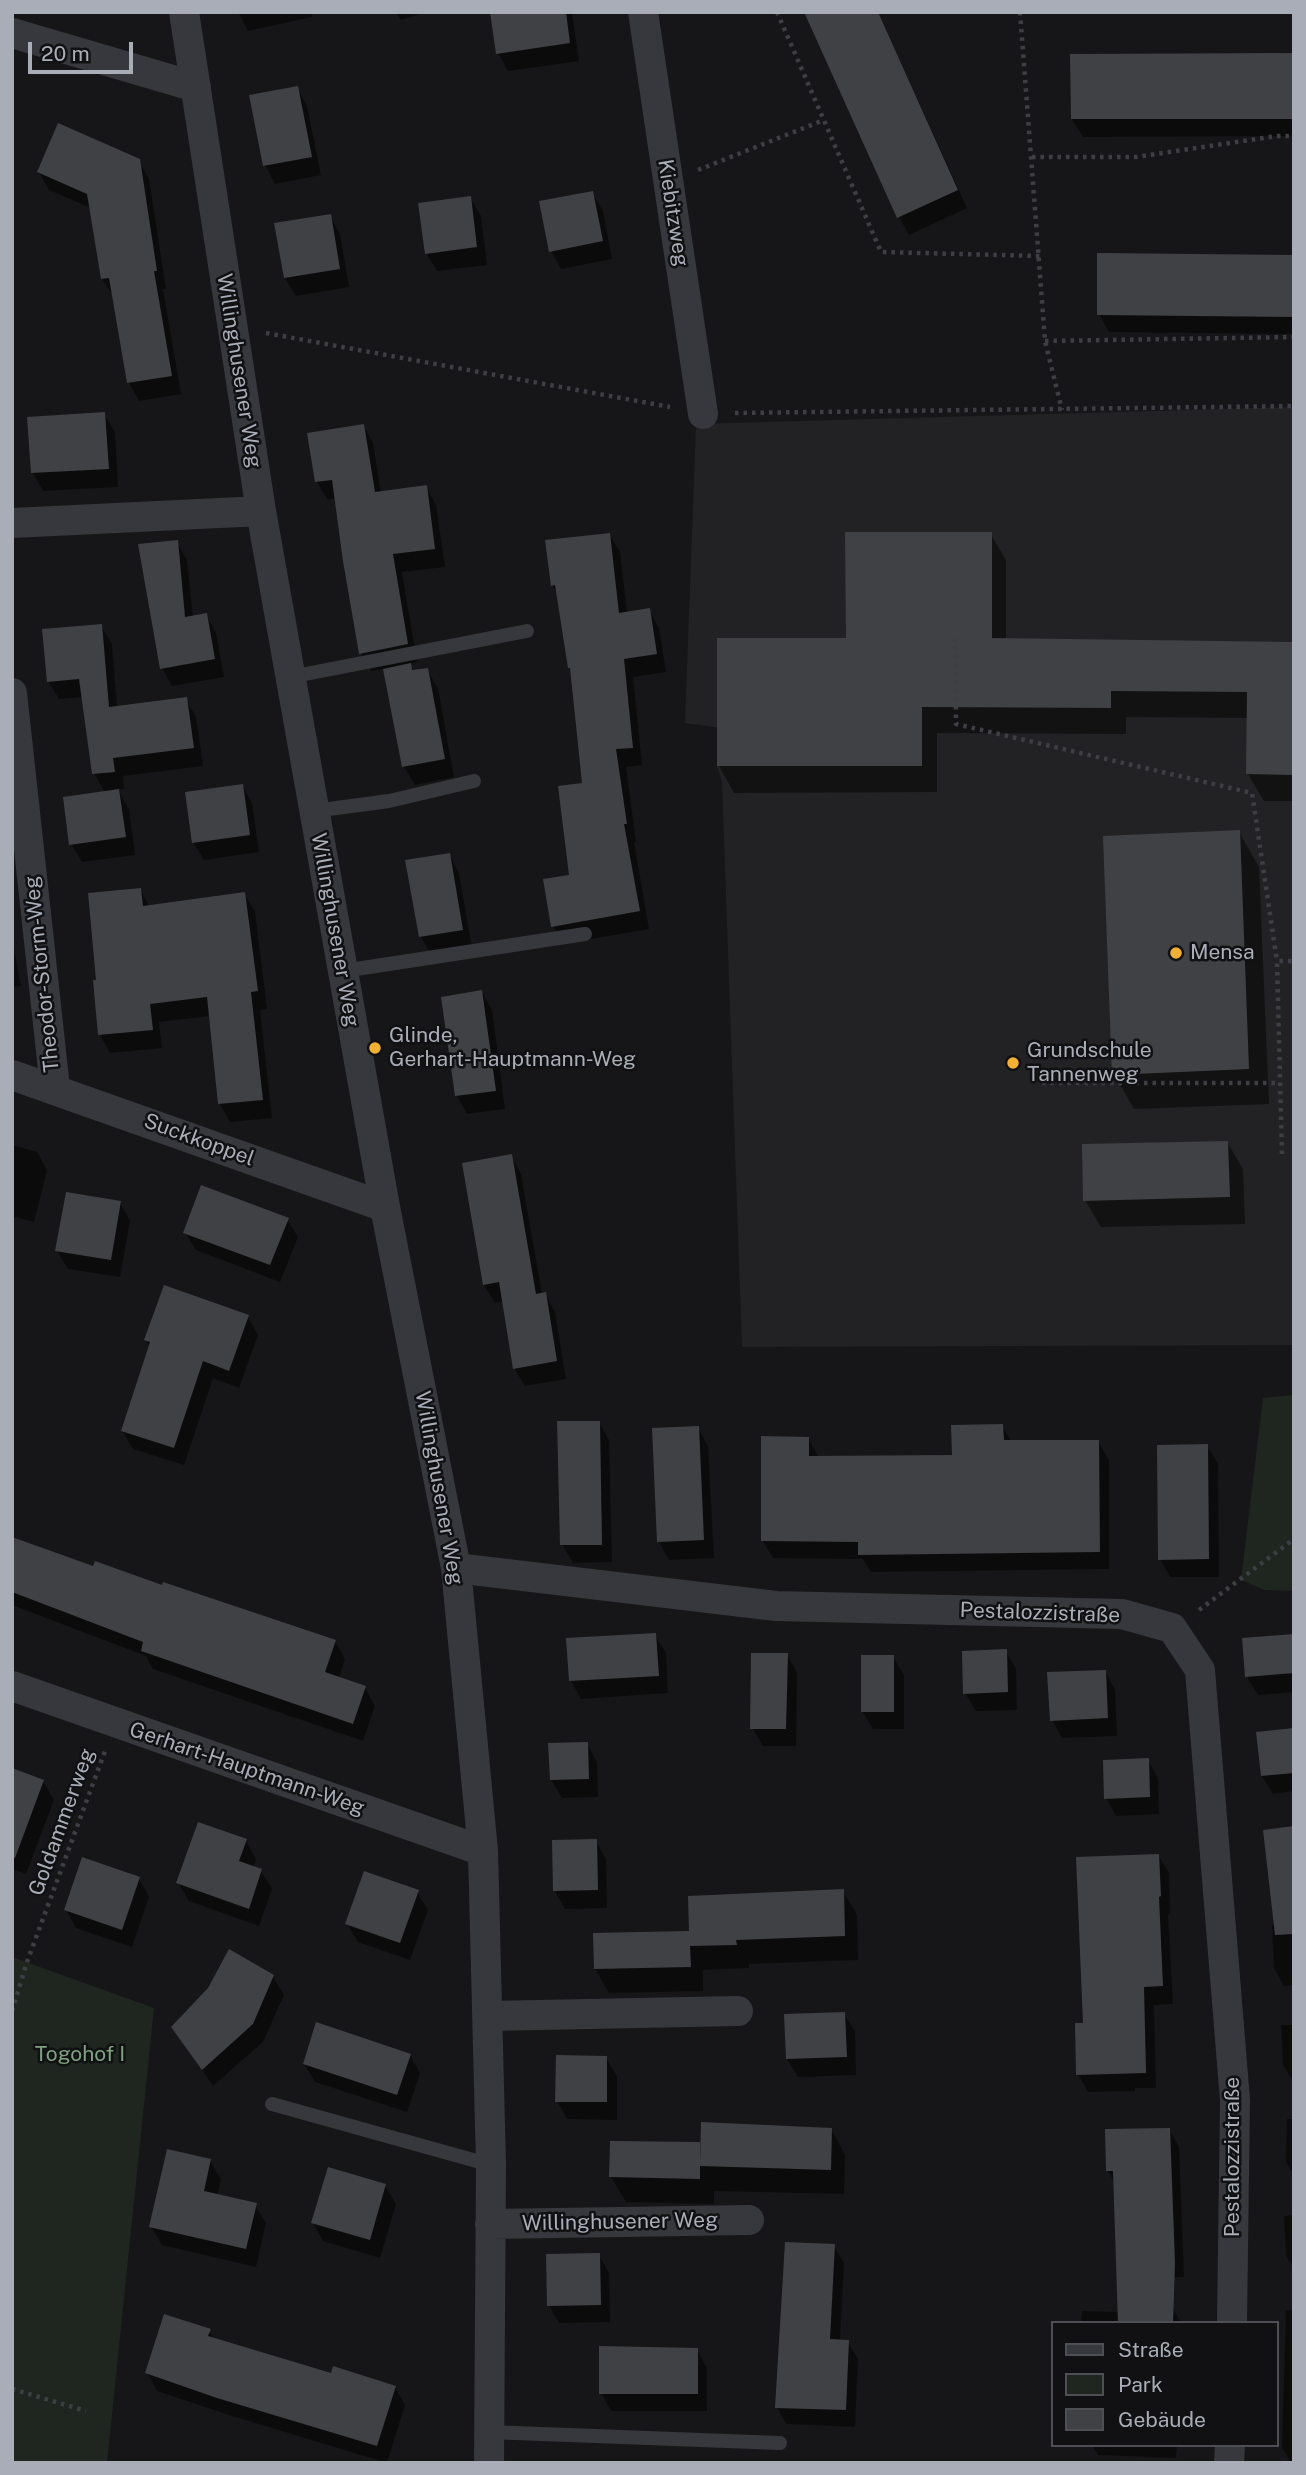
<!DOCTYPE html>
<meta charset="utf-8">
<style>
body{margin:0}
#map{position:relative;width:1306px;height:2475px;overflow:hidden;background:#161618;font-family:"Public Sans",sans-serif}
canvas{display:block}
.frame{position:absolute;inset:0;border:14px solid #a8adb8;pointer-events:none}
.legend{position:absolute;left:1051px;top:2321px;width:228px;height:126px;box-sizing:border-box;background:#111113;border:2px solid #4d4f55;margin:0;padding:9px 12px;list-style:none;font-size:21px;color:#a8adb8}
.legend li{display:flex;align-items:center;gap:14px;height:35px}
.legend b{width:35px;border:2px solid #4d4f55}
.scale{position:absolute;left:28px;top:42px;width:105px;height:32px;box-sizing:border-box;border:4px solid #a8adb8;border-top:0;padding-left:9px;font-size:21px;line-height:24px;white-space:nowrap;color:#a8adb8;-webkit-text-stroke:5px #111113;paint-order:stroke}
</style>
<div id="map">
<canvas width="1306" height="2475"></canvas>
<div class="frame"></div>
<ul class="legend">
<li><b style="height:9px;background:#37383d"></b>Straße</li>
<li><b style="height:19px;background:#1e261f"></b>Park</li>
<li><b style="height:19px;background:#404145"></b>Gebäude</li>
</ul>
<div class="scale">20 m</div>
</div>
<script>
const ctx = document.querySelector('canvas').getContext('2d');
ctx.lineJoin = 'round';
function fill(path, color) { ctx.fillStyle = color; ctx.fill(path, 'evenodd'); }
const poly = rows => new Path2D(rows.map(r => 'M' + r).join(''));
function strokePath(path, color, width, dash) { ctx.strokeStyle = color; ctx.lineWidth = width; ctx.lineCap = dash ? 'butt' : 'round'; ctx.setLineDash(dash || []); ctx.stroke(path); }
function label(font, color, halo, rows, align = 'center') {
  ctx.font = font + ' "Public Sans",sans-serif'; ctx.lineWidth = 5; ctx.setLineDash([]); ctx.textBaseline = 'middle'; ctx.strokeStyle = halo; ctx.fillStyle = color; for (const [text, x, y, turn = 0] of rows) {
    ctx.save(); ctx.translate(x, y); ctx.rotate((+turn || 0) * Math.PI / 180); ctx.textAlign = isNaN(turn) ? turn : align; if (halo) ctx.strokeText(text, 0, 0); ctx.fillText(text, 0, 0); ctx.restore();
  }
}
fill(poly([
 [1294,407,1294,1345,742,1347,722,782,717,766,721,728,685,723,696,424]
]), '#222225');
fill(poly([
 [1294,1395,1294,1591,1264,1590,1241,1580,1263,1398],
 [12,1957,154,2008,107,2463,12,2463]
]), '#1e261f');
fill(poly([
 [311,12,312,17,248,31,238,12],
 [396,12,426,12,401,20],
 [492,12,572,12,579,61,508,71,498,53],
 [806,12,878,12,967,208,909,235,899,217],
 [1294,55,1294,136,1083,137,1072,119,1072,56],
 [297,88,307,106,321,175,275,184,265,165],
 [138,160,149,179,166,289,163,289,181,394,139,401,129,383,114,297,102,279,91,208,49,190,39,172],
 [592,193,603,211,612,259,561,269,551,251],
 [470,198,481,216,487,265,437,271,426,253],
 [330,216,340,234,349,287,296,296,285,278,276,225],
 [1294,257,1294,334,1109,332,1099,314],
 [104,414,115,432,118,487,43,491,33,473,29,418],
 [363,425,373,443,381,493,426,487,436,505,445,567,402,572,417,662,409,664,414,672,427,670,438,688,454,777,415,785,404,767,385,669,371,671,361,653,336,498,328,500,317,482,309,435],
 [990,533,1006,560,1006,640,1294,644,1294,801,1264,801,1248,774,1249,718,1126,717,1126,734,937,733,937,792,734,793,719,766,847,640],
 [609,534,620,552,627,613,649,610,659,628,666,672,633,677,642,765,626,767,636,842,634,842,649,929,563,944,553,926,571,876,584,784,572,672,570,667,559,597,552,585],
 [177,542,187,560,193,618,206,615,216,633,224,677,172,686,162,668],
 [101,626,112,644,117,708,186,699,196,717,203,766,123,776,124,789,118,790,129,809,135,855,82,862,71,844,105,793,94,773,83,697,59,699,48,681],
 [242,785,252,803,259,852,204,860,193,842],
 [1239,832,1259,867,1269,1104,1134,1109,1114,1074],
 [449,854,459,873,472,948,431,955,421,937,407,862],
 [140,889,150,907,244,894,255,912,267,1009,260,1010,272,1118,230,1122,220,1104,211,1016,159,1022,162,1048,110,1053,100,1035,98,982],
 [12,938,21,986,12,987],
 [482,992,492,1010,505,1109,467,1114,457,1096,443,998],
 [1227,1142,1243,1169,1245,1224,1101,1227,1085,1200],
 [12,1145,37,1152,47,1170,34,1222,12,1216],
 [511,1156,521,1174,542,1294,545,1294,555,1312,566,1379,525,1386,514,1368,504,1301,495,1303,484,1285,464,1165],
 [120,1203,130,1221,120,1277,68,1269,57,1251],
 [287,1219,298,1237,280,1282,196,1250,185,1232],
 [248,1317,258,1335,239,1388,213,1378,184,1465,133,1449,122,1430,150,1348,146,1340],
 [599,1422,609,1440,612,1562,573,1563,562,1544],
 [1002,1426,1012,1442,1098,1441,1109,1460,1109,1569,871,1572,863,1559,773,1558,762,1540,808,1438,819,1458,954,1457],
 [698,1428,708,1446,714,1558,669,1560,659,1542],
 [1207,1446,1218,1464,1219,1577,1170,1577,1160,1559],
 [12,1539,94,1568,335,1641,345,1659,339,1678,365,1688,375,1706,363,1741,153,1669,146,1656,12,1605],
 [655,1635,666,1653,668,1693,581,1699,571,1681],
 [1294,1636,1294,1692,1258,1695,1247,1677],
 [1006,1651,1016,1669,1017,1710,976,1711,965,1693],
 [787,1655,797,1673,796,1746,763,1746,752,1728],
 [893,1657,904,1675,904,1729,873,1729,862,1711],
 [1105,1671,1115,1690,1117,1736,1062,1738,1052,1720],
 [1294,1730,1294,1791,1273,1794,1262,1776],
 [587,1744,597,1762,598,1797,562,1798,551,1780,550,1745],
 [1148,1760,1158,1778,1159,1814,1116,1816,1106,1798],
 [12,1770,43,1781,54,1800,26,1874,12,1869],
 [1294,1828,1294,1985,1284,1986,1274,1968,1272,1925,1275,1925],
 [246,1841,256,1859,253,1868,261,1871,272,1889,259,1926,189,1901,178,1883],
 [596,1841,606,1859,607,1908,565,1909,555,1891],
 [1158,1855,1169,1873,1170,1914,1168,1914,1173,2004,1154,2005,1156,2088,1135,2088,1135,2091,1088,2092,1078,2074,1085,2025],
 [139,1879,149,1897,132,1947,76,1928,66,1910],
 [843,1891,857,1915,858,1960,749,1964,749,1968,703,1970,703,1991,609,1993,595,1969,690,1933],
 [417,1892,428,1910,410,1960,358,1942,347,1924],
 [273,1977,284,1995,263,2042,213,2086,174,2027],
 [844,2014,855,2032,856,2075,798,2077,787,2059],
 [1281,2025,1294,2025,1294,2083,1283,2065],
 [410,2055,420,2073,407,2112,315,2082,304,2064],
 [606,2058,617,2076,617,2120,567,2119,557,2101],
 [1287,2119,1294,2119,1294,2175,1286,2162],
 [831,2129,845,2155,844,2194,714,2191,714,2204,626,2202,611,2177,699,2144,702,2149],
 [1169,2129,1179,2147,1184,2277,1128,2279,1115,2183,1108,2171],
 [210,2161,221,2179,217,2196,255,2205,266,2223,256,2267,162,2245,151,2227],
 [385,2186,396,2204,380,2258,323,2241,313,2223],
 [1294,2215,1294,2269,1286,2255,1284,2216],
 [834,2246,844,2263,840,2341,848,2342,858,2359,855,2427,786,2424,777,2407],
 [599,2255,609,2273,610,2322,559,2323,549,2305],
 [1172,2307,1181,2323,1081,2323,1082,2311,1119,2312],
 [1286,2310,1294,2310,1294,2463,1291,2463,1282,2447],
 [209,2331,215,2340,332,2375,395,2387,405,2405,387,2463,229,2415,157,2391,147,2372],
 [697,2350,707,2368,707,2411,611,2411,601,2393],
 [1092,2445,1177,2445,1176,2458,1098,2455]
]), '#0007');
fill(poly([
 [490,12,566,12,570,43,496,54],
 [804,12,878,12,958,190,897,218],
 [1294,53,1294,119,1071,119,1070,54],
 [298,86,312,157,263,166,249,95],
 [58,123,140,159,157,271,154,271,172,376,127,383,109,278,101,279,87,194,37,172],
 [593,191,603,241,549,252,539,201],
 [471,196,477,247,425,254,418,203],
 [331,214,340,269,284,278,274,223],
 [1097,253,1294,255,1294,317,1097,315],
 [105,412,109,469,31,473,27,417],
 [364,424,375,492,427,485,435,549,393,554,408,644,359,654,343,561,332,480,315,482,307,433],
 [845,532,992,532,992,638,1294,642,1294,775,1246,774,1247,692,1111,691,1111,708,922,707,922,766,717,766,717,638,846,638],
 [610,533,619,613,650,608,657,654,624,659,633,748,616,749,627,824,624,824,640,911,551,927,543,879,569,875,558,786,582,783,570,668,568,668,555,585,551,586,545,540],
 [178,540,185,617,207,613,215,659,160,669,138,544],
 [102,624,109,707,187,697,194,748,113,758,115,772,92,774,79,679,47,682,42,629],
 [411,663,412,670,428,668,445,759,402,767,383,669],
 [243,784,250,835,192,843,185,792],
 [119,789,126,837,69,845,63,797],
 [1240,830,1249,1069,1112,1075,1103,836],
 [450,853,463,930,419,937,405,860],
 [141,888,143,906,245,892,258,991,251,992,263,1100,218,1104,207,997,150,1004,153,1030,98,1035,93,980,96,980,88,893],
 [482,990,496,1091,455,1096,441,997],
 [1228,1141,1230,1197,1083,1201,1082,1144],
 [512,1154,536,1294,546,1292,557,1361,513,1369,499,1282,483,1285,462,1163],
 [201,1185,289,1218,270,1265,183,1233],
 [66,1192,121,1201,111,1260,55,1251],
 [164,1285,249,1315,229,1371,203,1361,174,1448,121,1431,150,1342,144,1340],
 [557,1421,600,1421,602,1545,560,1545],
 [1003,1424,1004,1440,1099,1440,1100,1552,858,1555,858,1542,761,1541,761,1436,809,1437,809,1456,952,1455,951,1425],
 [699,1426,704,1540,657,1542,652,1428],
 [1208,1444,1209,1559,1158,1560,1157,1445],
 [12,1537,93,1566,95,1561,162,1585,163,1582,336,1640,325,1672,366,1686,353,1724,141,1651,143,1642,12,1592],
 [656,1633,659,1676,569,1681,566,1638],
 [1294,1634,1294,1673,1245,1677,1242,1638],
 [1007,1649,1008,1692,963,1694,962,1651],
 [751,1653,788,1653,786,1729,750,1729],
 [861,1655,894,1655,894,1712,861,1712],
 [1106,1670,1108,1718,1050,1721,1047,1672],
 [1294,1728,1294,1773,1261,1776,1256,1732],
 [588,1742,589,1779,550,1780,548,1743],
 [1149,1758,1150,1797,1104,1799,1103,1760],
 [12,1768,44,1780,15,1858,12,1858],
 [198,1822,247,1839,239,1861,262,1869,249,1909,176,1883],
 [1294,1826,1294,1934,1275,1935,1263,1830],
 [597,1839,598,1890,553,1891,552,1840],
 [1159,1854,1161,1896,1159,1897,1163,1986,1144,1987,1146,2073,1076,2075,1075,2023,1083,2023,1076,1857],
 [82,1857,140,1877,122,1930,64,1910],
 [364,1871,419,1890,400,1943,345,1924],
 [844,1889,845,1936,736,1940,737,1945,690,1946,691,1967,594,1969,593,1933,689,1931,688,1896],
 [229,1949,274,1975,253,2024,202,2070,171,2027,208,1988],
 [845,2012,847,2057,786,2059,784,2014],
 [316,2022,411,2054,397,2095,303,2064],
 [556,2055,607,2056,607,2102,555,2102],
 [701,2122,832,2128,831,2170,700,2166,700,2179,609,2177,610,2141,700,2142,700,2162],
 [1170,2128,1175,2263,1173,2323,1118,2323,1113,2171,1106,2171,1105,2129],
 [167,2149,211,2159,204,2191,257,2203,246,2249,149,2227],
 [328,2167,386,2184,370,2240,311,2223],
 [785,2242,835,2244,830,2339,849,2340,846,2410,775,2408],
 [600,2253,601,2305,547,2306,546,2254],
 [164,2314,211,2329,208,2336,331,2373,333,2366,396,2386,377,2446,217,2398,145,2373],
 [599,2346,698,2348,698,2394,599,2394]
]), '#404145');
strokePath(poly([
 [777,12,881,252,1040,256],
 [1020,12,1045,341,1062,410],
 [1032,157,1136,157,1277,136,1294,136],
 [698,170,824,120],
 [266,333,670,407],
 [1045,341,1294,337],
 [735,413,1294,406],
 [955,638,956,724,1252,793,1277,961],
 [1042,1083,1280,1083],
 [1282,1154,1277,961,1294,961],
 [1199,1610,1294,1539],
 [12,2011,27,1962,105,1751],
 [12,2389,86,2411]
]), '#3d3f44', 4.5, [3.5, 5]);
strokePath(poly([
 [290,677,527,631],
 [314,811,389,801,474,781],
 [343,971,585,934],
 [272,2104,491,2165],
 [489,2432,780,2443]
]), '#37383d', 14);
strokePath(poly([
 [184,12,261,511,385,1207,456,1568,483,1851,491,2165,489,2463],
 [643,12,703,414],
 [12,33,196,87],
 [12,523,261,511],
 [12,693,55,1088],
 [12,1075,385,1207],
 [456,1568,776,1606,1122,1614,1172,1628,1200,1670,1235,2100,1232,2323],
 [12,1686,483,1851],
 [489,2016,738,2011],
 [490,2224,749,2220],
 [1229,2463,1230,2445]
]), '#37383d', 30);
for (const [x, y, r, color] of [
 [1176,953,7,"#f2b134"],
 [375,1048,7,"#f2b134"],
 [1013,1063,7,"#f2b134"]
]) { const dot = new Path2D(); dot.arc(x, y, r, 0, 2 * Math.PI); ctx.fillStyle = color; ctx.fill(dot); strokePath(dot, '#111113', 2.5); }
label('21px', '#a8adb8', '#111113', [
 ["Kiebitzweg",673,213,81],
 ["Willinghusener Weg",239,371,81],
 ["Willinghusener Weg",335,930,80],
 ["Theodor-Storm-Weg",42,974,-96],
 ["Suckkoppel",199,1140,20],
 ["Willinghusener Weg",439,1488,80],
 ["Pestalozzistraße",1040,1613,2],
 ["Gerhart-Hauptmann-Weg",247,1769,19],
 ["Goldammerweg",62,1822,-70],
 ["Pestalozzistraße",1233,2157,-90],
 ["Willinghusener Weg",620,2222,-1]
]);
label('21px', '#a8adb8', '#111113', [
 ["Mensa",1190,953],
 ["Glinde,",389,1036],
 ["Gerhart-Hauptmann-Weg",389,1060],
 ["Grundschule",1027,1051],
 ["Tannenweg",1027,1075]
], 'left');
label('21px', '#7fa381', '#111113', [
 ["Togohof I",80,2055]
]);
</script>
